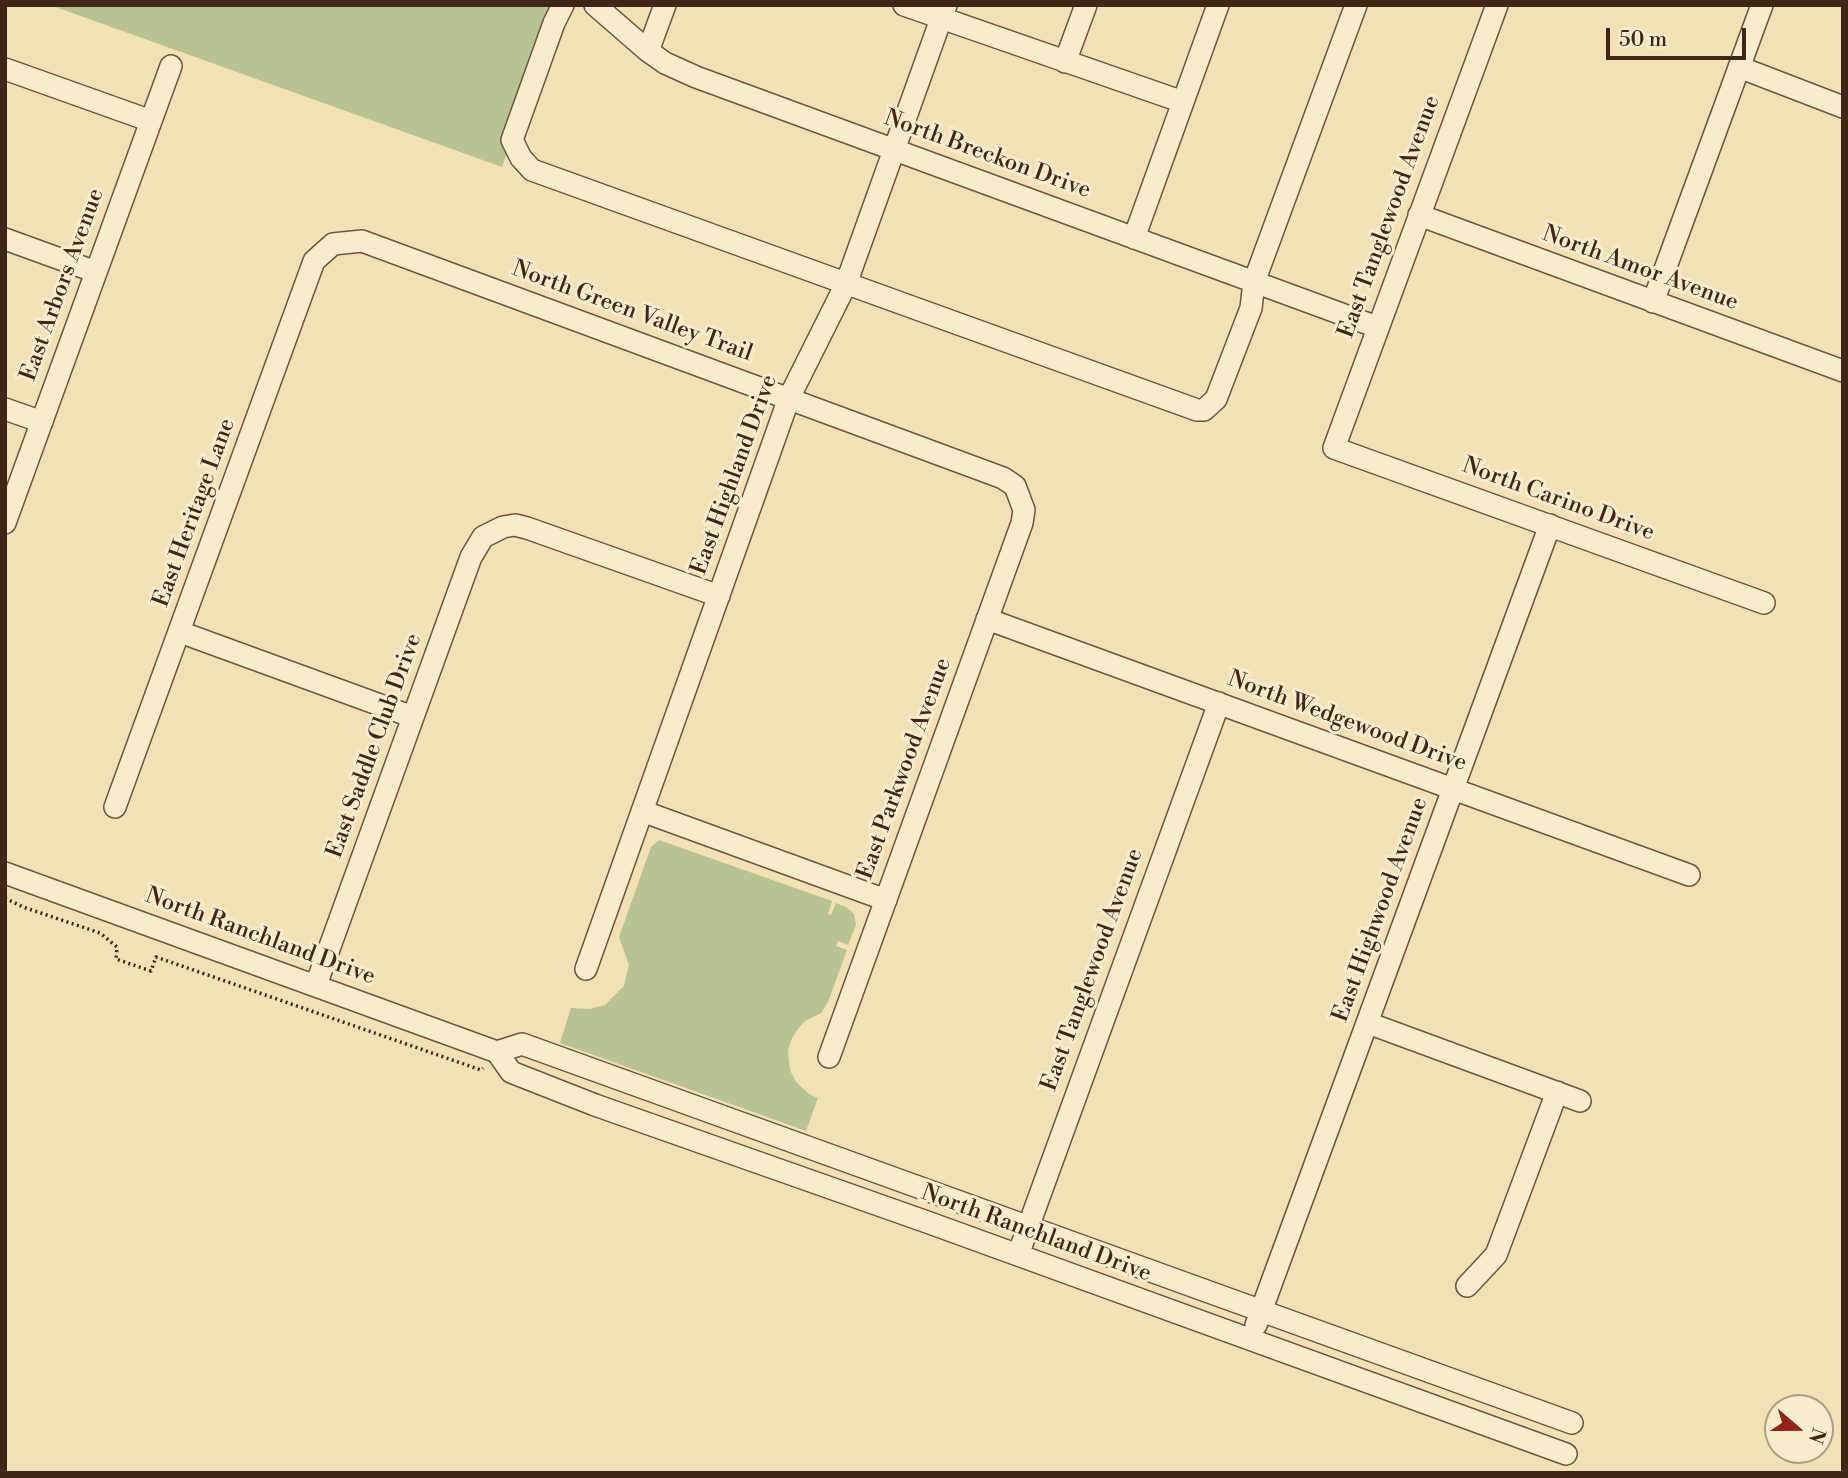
<!DOCTYPE html>
<style>
body{margin:0}
#map{position:relative;width:1848px;height:1478px;overflow:hidden;background:#f2e1b4;font-family:"Libre Bodoni",serif}
canvas{display:block}
.frame{position:absolute;inset:0;border:7px solid #402616;pointer-events:none}
.north{position:absolute;left:1764px;top:1394px;width:70px;height:70px;box-sizing:border-box;background:#f7ecce;border:2px solid #ae9d84;border-radius:50%;rotate:110deg;font-size:19px;font-weight:700;line-height:28px;text-align:center;color:#402616}
.north::after{content:'';display:block;margin:auto;width:24px;height:32px;background:#8f2418;clip-path:polygon(50% 0,100% 100%,50% 72%,0 100%)}
.scale{position:absolute;left:1606px;top:28px;width:140px;height:32px;box-sizing:border-box;border:4px solid #402616;border-top:0;padding-left:9px;font-size:21px;line-height:24px;white-space:nowrap;color:#402616;-webkit-text-stroke:5px #f7ecce;paint-order:stroke}
</style>
<div id="map">
<canvas width="1848" height="1478"></canvas>
<div class="frame"></div>
<div class="north">N</div>
<div class="scale">50 m</div>
</div>
<script>
const ctx = document.querySelector('canvas').getContext('2d');
ctx.lineJoin = 'round';
function fill(path, color) { ctx.fillStyle = color; ctx.fill(path, 'evenodd'); }
const poly = rows => new Path2D(rows.map(r => 'M' + r).join(''));
function strokePath(path, color, width, dash) { ctx.strokeStyle = color; ctx.lineWidth = width; ctx.lineCap = dash ? 'butt' : 'round'; ctx.setLineDash(dash || []); ctx.stroke(path); }
function label(font, color, halo, rows, align = 'center') {
  ctx.font = font + ' "Libre Bodoni",serif'; ctx.lineWidth = 6; ctx.setLineDash([]); ctx.textBaseline = 'middle'; ctx.strokeStyle = halo; ctx.fillStyle = color; for (const [text, x, y, turn = 0] of rows) {
    ctx.save(); ctx.translate(x, y); ctx.rotate((+turn || 0) * Math.PI / 180); ctx.textAlign = isNaN(turn) ? turn : align; if (halo) ctx.strokeText(text, 0, 0); ctx.fillText(text, 0, 0); ctx.restore();
  }
}
fill(poly([
 [50,5,558,5,502,167],
 [659,840,832,901,828,914,831,915,836,903,846,907,854,914,856,925,848,945,838,941,836,946,847,950,828,1002,821,1013,805,1021,798,1029,792,1038,788,1050,790,1070,796,1082,809,1094,818,1098,806,1131,560,1043,571,1008,590,1009,605,1005,624,986,629,965,619,937,651,847]
]), '#b7c390');
const minor = poly([
 [563,5,554,23,512,140,521,158,532,170,1197,410,1204,410,1216,399,1251,308,1254,282,1356,5],
 [595,5,648,51,665,63,696,77,1377,327],
 [904,5,1183,102],
 [1497,5,1334,448,1764,603],
 [648,51,665,5],
 [1065,62,1086,5],
 [1739,67,1843,107],
 [5,69,151,121],
 [1419,215,1843,371],
 [1134,238,1218,5],
 [5,239,96,272],
 [1653,302,1762,5],
 [5,409,42,422],
 [5,523,171,66],
 [987,619,1689,875],
 [180,632,413,717],
 [115,807,314,261,333,244,362,241,1003,478,1015,486,1024,510,1022,523,829,1057],
 [642,811,886,900],
 [5,873,497,1052,511,1072,595,1105,927,1222,1566,1454],
 [586,969,789,398,846,284,946,5],
 [316,985,471,557,483,537,503,527,515,525,527,528,719,596],
 [1368,1023,1580,1101],
 [497,1052,522,1044,1572,1423],
 [1018,1255,1219,703],
 [1467,1286,1496,1255,1557,1092],
 [1256,1325,1550,525]
]);
strokePath(minor, '#6c553e', 24);
strokePath(poly([
 [5,898,23,907,100,933,117,947,116,959,151,971,156,957,481,1070,483,1068]
]), '#402616', 3.5, [2, 3.5]);
strokePath(minor, '#f7ecce', 21);
label('23px', '#402616', '#f7ecce', [
 ["North Breckon Drive",987,155,20],
 ["East Tanglewood Avenue",1390,217,-70],
 ["North Amor Avenue",1640,269,20],
 ["East Arbors Avenue",63,285,-70],
 ["North Green Valley Trail",632,312,20],
 ["East Highland Drive",735,475,-70],
 ["North Carino Drive",1558,500,20],
 ["East Heritage Lane",195,513,-70],
 ["North Wedgewood Drive",1347,722,20],
 ["East Saddle Club Drive",375,746,-70],
 ["East Parkwood Avenue",905,769,-70],
 ["East Highwood Avenue",1381,910,-70],
 ["North Ranchland Drive",260,937,20],
 ["East Tanglewood Avenue",1093,970,-70],
 ["North Ranchland Drive",1036,1234,20]
]);
</script>
